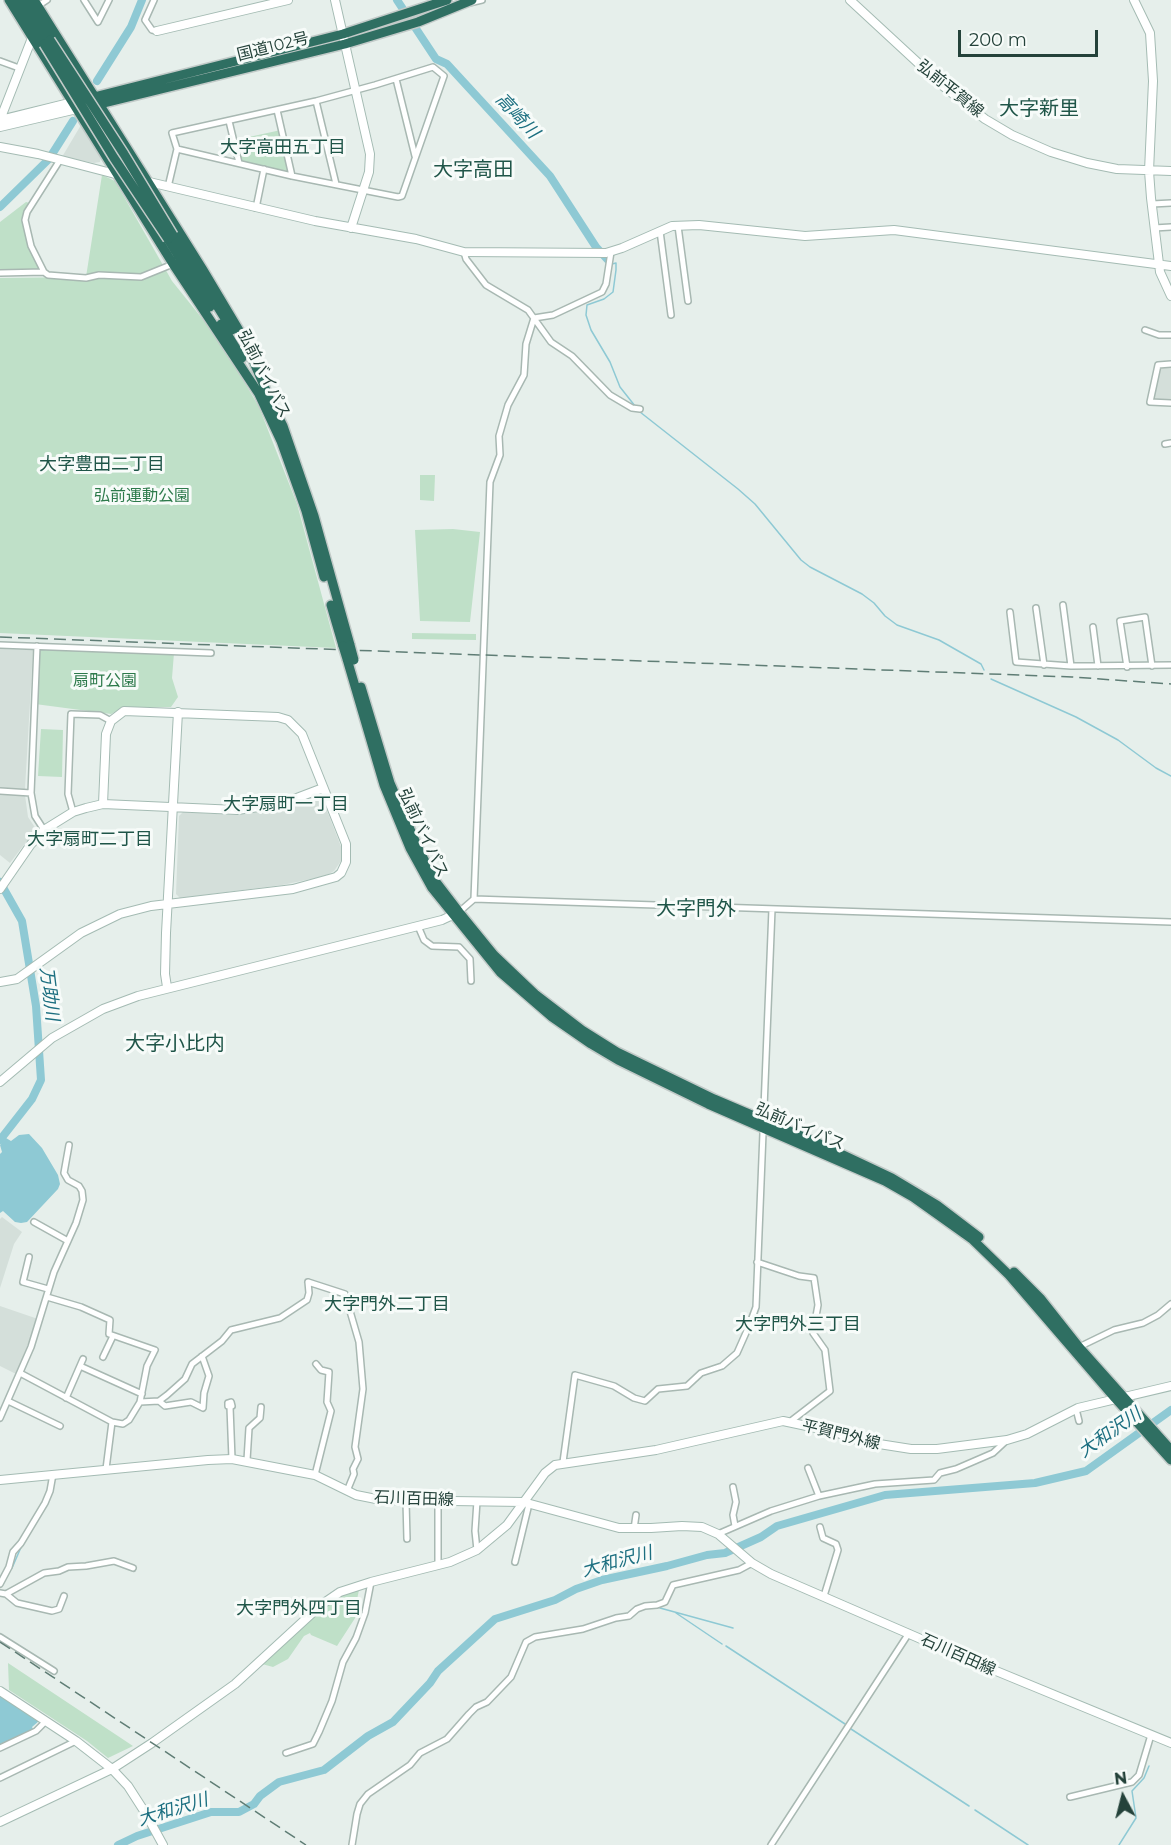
<!DOCTYPE html>
<meta charset="utf-8">
<style>
body{margin:0}
#map{position:relative;width:1171px;height:1845px;overflow:hidden;background:#e6efeb;font-family:Montserrat,sans-serif}
canvas{display:block}
.north{position:absolute;left:1093px;top:1767px;width:60px;height:60px;-webkit-text-stroke:4px #f7fbf9;paint-order:stroke;rotate:353deg;font-size:16px;font-weight:700;line-height:24px;text-align:center;color:#24423a}
.north::after{content:'';display:block;margin:auto;width:21px;height:27px;background:#24423a;clip-path:polygon(50% 0,100% 100%,50% 72%,0 100%)}
.scale{position:absolute;left:958px;top:30px;width:140px;height:27px;box-sizing:border-box;border:3px solid #24423a;border-top:0;padding-left:8px;font-size:18px;line-height:21px;white-space:nowrap;color:#24423a;-webkit-text-stroke:4px #f7fbf9;paint-order:stroke}
</style>
<div id="map">
<canvas width="1171" height="1845"></canvas>
<div class="north">N</div>
<div class="scale">200 m</div>
</div>
<script>
const ctx = document.querySelector('canvas').getContext('2d');
ctx.lineJoin = 'round';
function fill(path, color) { ctx.fillStyle = color; ctx.fill(path, 'evenodd'); }
const poly = rows => new Path2D(rows.map(r => 'M' + r).join(''));
function strokePath(path, color, width, dash) { ctx.strokeStyle = color; ctx.lineWidth = width; ctx.lineCap = dash ? 'butt' : 'round'; ctx.setLineDash(dash || []); ctx.stroke(path); }
function label(font, color, halo, rows, align = 'center') {
  ctx.font = font + ' Montserrat,"Noto Sans JP",sans-serif'; ctx.lineWidth = 6; ctx.setLineDash([]); ctx.textBaseline = 'middle'; ctx.strokeStyle = halo; ctx.fillStyle = color; for (const [text, x, y, turn = 0] of rows) {
    ctx.save(); ctx.translate(x, y); ctx.rotate((+turn || 0) * Math.PI / 180); ctx.textAlign = isNaN(turn) ? turn : align; if (halo) ctx.strokeText(text, 0, 0); ctx.fillText(text, 0, 0); ctx.restore();
  }
}
fill(poly([
 [81,125,101,157,100,162,94,163,62,157],
 [1171,365,1171,402,1151,401,1158,366],
 [0,649,33,650,25,789,0,788],
 [0,794,25,795,28,817,36,829,10,863,0,855],
 [317,796,322,798,342,849,341,861,334,871,326,876,282,885,180,898,176,894,179,816,183,812,233,815,270,811],
 [2,1217,22,1232,14,1244,0,1288,0,1219],
 [0,1306,38,1319,16,1374,0,1366]
]), '#d4dfda');
fill(poly([
 [281,130,289,173,240,161,235,140],
 [102,175,115,181,172,281,221,342,259,407,297,504,336,648,0,633,0,278,86,277],
 [26,202,30,203,30,208,27,212,26,230,44,272,0,273,0,222],
 [420,475,435,475,434,501,420,500],
 [453,529,480,532,470,622,420,621,415,530],
 [412,633,476,634,476,640,412,639],
 [40,648,174,653,172,678,178,697,171,707,124,707,111,714,35,704],
 [41,729,63,730,62,777,38,776],
 [359,1590,355,1609,359,1612,337,1646,311,1635,310,1633,304,1636,288,1659,273,1667,262,1664,319,1610,336,1598],
 [8,1663,133,1746,108,1758,87,1741,9,1690]
]), '#bfe0c8');
fill(poly([
 [29,1134,42,1148,58,1175,60,1184,58,1189,27,1222,21,1223,15,1222,3,1211,0,1213,0,1154,2,1152,0,1145,6,1138,11,1141,19,1135],
 [0,1695,39,1721,32,1727,33,1729,0,1745]
]), '#8ec9d4');
strokePath(poly([
 [612,264,616,263,616,270,613,292,604,299,587,305,586,315,591,330,610,362,620,387,635,406],
 [640,412,738,489,755,504,801,560,810,567,862,594,874,603,885,616,897,625,939,640,981,664,984,670],
 [991,679,1076,717,1118,740,1156,768,1171,776],
 [25,1541,41,1514],
 [12,1568,22,1545],
 [660,1608,733,1628],
 [676,1613,722,1644],
 [726,1646,845,1724],
 [851,1729,969,1806],
 [975,1810,1028,1845],
 [1119,1845,1136,1818,1132,1791,1144,1778,1149,1766]
]), '#8ec9d4', 1.5);
strokePath(poly([
 [397,0,436,59,447,64,550,176,596,247,608,260],
 [97,81,131,27,142,0],
 [0,207,49,159,73,121],
 [0,882,22,921,36,1006,41,1080,32,1099,0,1140],
 [118,1845,137,1836,211,1812,239,1812,254,1804,260,1796,279,1782,324,1770,368,1736,393,1722,430,1683,438,1671,495,1619,555,1600,576,1589,602,1580,667,1566,707,1555,725,1553,761,1537,777,1526,885,1495,1035,1483,1086,1471,1171,1410]
]), '#8ec9d4', 8);
const street = poly([
 [84,0,98,22,109,0],
 [154,0,145,20,152,30,157,31],
 [469,3,482,0],
 [38,6,47,0],
 [0,61,19,68],
 [396,79,415,156],
 [316,101,336,184],
 [277,110,292,176],
 [229,121,239,163],
 [168,187,177,149,172,133,316,101,375,85,433,67,444,76,402,196,398,197,292,176,177,149],
 [1152,204,1171,203],
 [256,208,264,169],
 [678,226,688,301],
 [1154,228,1171,227],
 [660,231,671,315],
 [464,252,466,259,486,285,528,310,551,342,572,356,610,395,632,408,640,409],
 [44,272,31,246,25,220,27,212,60,160],
 [0,273,44,272,48,275,86,278,99,275,141,277,173,264],
 [534,318,553,315,602,292,606,284,611,252],
 [1145,330,1159,335,1171,335],
 [1171,364,1158,365,1150,402,1171,403],
 [1165,444,1171,443],
 [1063,605,1071,666],
 [1036,608,1044,665],
 [1010,612,1016,662,1071,666,1171,665],
 [1093,627,1098,666],
 [0,645,211,653],
 [37,646,31,793,35,816,44,830],
 [1127,667,1120,621,1145,617,1152,666],
 [0,791,31,793],
 [73,812,68,794,71,714,100,715,111,721],
 [474,899,490,482,500,455,499,436,508,405,524,375,526,344,534,318],
 [459,912,474,899,1171,922],
 [418,926,424,940,432,946,459,947,470,959,471,981],
 [34,1222,68,1241],
 [29,1257,23,1282,48,1289],
 [757,1262,799,1276,814,1278,818,1305,813,1333,825,1350,830,1391,791,1421],
 [308,1282,345,1294,359,1342,363,1389,355,1447,358,1459,353,1469,354,1474,347,1491],
 [1079,1347,1114,1330,1143,1323,1158,1315,1171,1304],
 [103,1357,113,1336],
 [80,1366,142,1394],
 [20,1373,112,1422,123,1424,129,1420,140,1402,147,1366,155,1350,109,1334,110,1320,81,1307,47,1297],
 [66,1398,83,1359],
 [8,1401,60,1426],
 [159,1401,165,1406,191,1402,203,1408,204,1393,209,1376,202,1356],
 [140,1402,159,1401,167,1395,185,1379,192,1364,222,1341,231,1330,280,1318,307,1300,309,1293,308,1282],
 [228,1403,231,1402,232,1406,228,1406,228,1403],
 [230,1407,232,1459],
 [1076,1409,1079,1421],
 [0,1418,31,1347,54,1272,76,1223,83,1200,82,1191,79,1186,68,1180,64,1173,69,1145],
 [247,1460,249,1428,260,1418,261,1407],
 [563,1462,575,1375,614,1386,634,1398,645,1401,658,1389,687,1386,701,1373,722,1366,737,1353,749,1326,756,1307,772,909],
 [808,1468,819,1496],
 [106,1469,112,1422],
 [315,1475,331,1411,327,1402,329,1372,321,1370,316,1364],
 [733,1487,736,1502,733,1515,735,1526],
 [406,1501,407,1539],
 [438,1501,438,1565],
 [477,1501,475,1531,477,1550],
 [820,1527,823,1538,836,1544,838,1550,824,1596],
 [634,1529,636,1515],
 [718,1534,771,1511,819,1496,875,1484,934,1480,940,1473,956,1469,993,1453,1007,1440],
 [515,1562,529,1504],
 [0,1584,9,1567,13,1552,21,1543,45,1503,50,1491,53,1474],
 [0,1593,6,1594,44,1573,59,1571,68,1567,86,1566,114,1561,133,1568],
 [6,1594,17,1603,52,1611,59,1609,64,1596],
 [0,1637,54,1671],
 [0,1748,36,1731,45,1722],
 [286,1753,313,1744,319,1732,332,1701,343,1662,356,1638,365,1613,371,1582],
 [0,1778,76,1741],
 [1070,1797,1132,1782,1139,1775,1151,1735],
 [352,1845,357,1814,360,1804,368,1794,410,1765,420,1753,447,1739,469,1714,476,1707,487,1702,511,1677,526,1642,535,1637,583,1629,616,1618,629,1616,637,1609,645,1606,657,1605,665,1602,673,1585,739,1570,752,1563],
 [771,1845,909,1633]
]);
const secondary = poly([
 [335,0,370,154,369,172,351,228],
 [850,0,943,86,985,119,1012,135,1051,152,1087,163,1117,169,1171,171],
 [1134,0,1150,33,1153,81,1149,171,1151,198,1160,272,1171,296],
 [157,31,288,0],
 [0,120,32,38],
 [0,120,73,102],
 [0,127,77,109],
 [0,147,38,154,119,175],
 [145,181,315,221,416,239,464,252,606,253,622,248,672,226,699,225,805,236,894,230,1171,266],
 [0,889,31,844,44,830,73,812,86,808,103,804,237,810,281,804,323,788],
 [0,982,17,979,81,933,120,914,151,906,293,889,336,877,341,873,346,862,346,844,302,734,288,720,278,717,124,711,111,721,106,734,103,804],
 [167,987,165,974,166,933,178,712],
 [0,1082,52,1038,103,1009,138,996,442,920,457,913],
 [0,1480,208,1460,232,1459,315,1475,356,1495,381,1500,523,1502,619,1528,651,1528,682,1526,702,1527,718,1534,752,1563,771,1574,967,1659,1171,1743],
 [0,1691,76,1741,112,1769,128,1786,146,1814,163,1845],
 [0,1822,112,1769,152,1743,235,1684,321,1605,340,1592,371,1582,450,1562,477,1550,507,1525,545,1473,555,1465,656,1450,783,1421,835,1432,860,1441,911,1449,937,1449,1007,1440,1027,1434,1078,1408,1171,1386]
]);
const highway = poly([
 [9,0,173,264,261,397],
 [17,0,44,44],
 [25,0,50,40],
 [34,0,203,270,243,337,268,395],
 [90,98,343,34,447,0],
 [96,105,345,44,418,22,472,0],
 [173,235,232,330],
 [168,239,210,307],
 [221,324,242,358],
 [258,392,281,441,306,511,324,577],
 [266,392,283,426,314,516,350,645],
 [331,605,343,646],
 [347,659,384,785,410,848,432,888,500,972,552,1017,591,1044,618,1060,708,1104,885,1181,913,1197,972,1239,1009,1275,1115,1398,1171,1460],
 [361,687,390,783,419,850,436,882,459,912,494,955,535,994,582,1030,617,1052,714,1099,822,1145,892,1178,937,1205,979,1237],
 [1014,1272,1041,1299,1079,1347,1171,1450]
]);
strokePath(street, '#a8b8b2', 8);
strokePath(secondary, '#a4bbb3', 10);
strokePath(highway, '#c2cac8', 12);
strokePath(street, '#fff', 5);
strokePath(secondary, '#fff', 8);
strokePath(highway, '#2f6f62', 9);
strokePath(poly([
 [0,637,1072,677,1171,684],
 [0,1642,306,1845]
]), '#5f7d75', 1.5, [12, 6]);
const highwayBridge = poly([
 [50,40,124,154,173,235],
 [44,44,114,158,168,239],
 [350,645,354,660],
 [343,646,347,659]
]);
strokePath(highwayBridge, '#c2cac8', 12, []);
strokePath(highwayBridge, '#2f6f62', 9);
label('16px', '#24423a', '#f7fbf9', [
 ["国道102号",273,47,-14],
 ["弘前平賀線",950,89,39],
 ["弘前バイパス",264,374,63],
 ["弘前バイパス",423,833,65],
 ["弘前バイパス",800,1127,23],
 ["平賀門外線",841,1435,14],
 ["石川百田線",414,1499,2],
 ["石川百田線",958,1655,24]
]);
label('16px', '#2d7a4b', '#f7fbf9', [
 ["弘前運動公園",142,496],
 ["扇町公園",105,681]
]);
label('italic 18px', '#1c6f80', '#f7fbf9', [
 ["高崎川",517,116,47],
 ["万助川",49,994,83],
 ["大和沢川",1110,1433,-35],
 ["大和沢川",617,1562,-15],
 ["大和沢川",173,1810,-17]
]);
label('18px', '#1f5548', '#f7fbf9', [
 ["大字高田五丁目",283,148],
 ["大字豊田二丁目",102,465],
 ["大字扇町一丁目",286,805],
 ["大字扇町二丁目",90,840],
 ["大字門外二丁目",387,1305],
 ["大字門外三丁目",798,1325],
 ["大字門外四丁目",299,1609]
]);
label('20px', '#1f5548', '#f7fbf9', [
 ["大字新里",1039,109],
 ["大字高田",473,170],
 ["大字門外",696,909],
 ["大字小比内",175,1044]
]);
</script>
